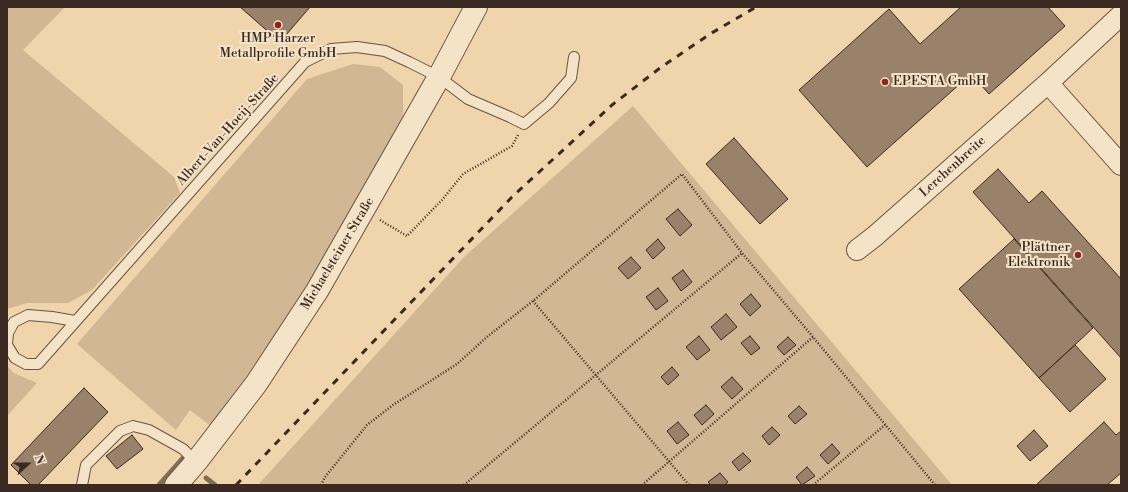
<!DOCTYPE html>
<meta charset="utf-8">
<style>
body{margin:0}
#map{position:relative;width:1128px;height:492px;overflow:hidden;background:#f0d4ab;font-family:"Libre Bodoni",serif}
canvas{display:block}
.frame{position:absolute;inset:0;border:8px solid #3b2a22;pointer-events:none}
.north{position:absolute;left:8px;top:444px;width:40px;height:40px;-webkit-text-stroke:3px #f5e3c8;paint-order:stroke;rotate:69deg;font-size:11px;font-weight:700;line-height:16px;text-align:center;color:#3b2a22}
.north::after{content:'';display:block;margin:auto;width:14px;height:18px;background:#3b2a22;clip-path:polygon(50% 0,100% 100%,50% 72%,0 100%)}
</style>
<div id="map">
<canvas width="1128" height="492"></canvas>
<div class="frame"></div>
<div class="north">N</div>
</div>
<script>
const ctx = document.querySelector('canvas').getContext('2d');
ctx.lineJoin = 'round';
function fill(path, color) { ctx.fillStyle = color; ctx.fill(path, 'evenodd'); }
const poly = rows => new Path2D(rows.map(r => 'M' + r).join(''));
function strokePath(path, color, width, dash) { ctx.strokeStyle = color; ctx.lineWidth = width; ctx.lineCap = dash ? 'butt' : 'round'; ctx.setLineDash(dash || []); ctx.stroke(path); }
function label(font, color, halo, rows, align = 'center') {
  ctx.font = font + ' "Libre Bodoni",serif'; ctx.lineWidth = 4; ctx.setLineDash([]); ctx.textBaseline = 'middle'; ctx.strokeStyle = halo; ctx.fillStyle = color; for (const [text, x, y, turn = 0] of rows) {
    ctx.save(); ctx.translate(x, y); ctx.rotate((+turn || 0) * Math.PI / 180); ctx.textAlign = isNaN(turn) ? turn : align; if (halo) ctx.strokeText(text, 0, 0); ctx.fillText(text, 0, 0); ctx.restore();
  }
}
fill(poly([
 [7,7,65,7,23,50,174,177,180,193,92,290,68,303,27,303,7,309],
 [353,64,380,67,403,85,403,118,362,196,289,314,212,427,190,410,176,430,77,344,307,79],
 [633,106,952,485,258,485,464,257],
 [7,366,14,373,37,383,7,416]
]), '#d1b794');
strokePath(poly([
 [206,478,215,485],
 [159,485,184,457]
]), '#826d58', 5);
const building = poly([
 [240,7,310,7,280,42,240,7],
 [961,7,1048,7,1065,26,989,94,971,74,867,167,799,90,889,9,920,44,961,7],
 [734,138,788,199,760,224,706,164,734,138],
 [998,169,1029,203,1042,191,1121,279,1121,358,973,192,998,169],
 [678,209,692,225,680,236,666,219,678,209],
 [658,239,665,248,653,259,646,250,658,239],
 [1014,239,1093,328,1039,378,959,289,1014,239],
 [631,257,641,268,628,279,618,268,631,257],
 [683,270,692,282,681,291,672,278,683,270],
 [658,288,668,301,656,310,646,297,658,288],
 [751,294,761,306,750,316,740,304,751,294],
 [726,314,737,327,721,340,711,327,726,314],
 [699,336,710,350,697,360,686,347,699,336],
 [750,336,760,348,751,355,741,343,750,336],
 [788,337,796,345,784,355,777,347,788,337],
 [1075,345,1106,379,1070,412,1039,378,1075,345],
 [672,367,679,375,668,385,661,377,672,367],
 [732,377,743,389,732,399,721,387,732,377],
 [84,388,108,412,38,485,31,485,11,465,84,388],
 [706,405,714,414,702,425,694,415,706,405],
 [799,406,807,414,795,424,788,416,799,406],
 [678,422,689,435,677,444,667,431,678,422],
 [1104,422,1116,435,1121,431,1121,473,1107,485,1036,485,1104,422],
 [772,427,780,435,769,445,762,436,772,427],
 [1034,430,1048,446,1030,461,1017,446,1034,430],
 [132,435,143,449,117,469,106,456,132,435],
 [832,444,840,453,828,464,820,455,832,444],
 [743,453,751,461,739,471,732,462,743,453],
 [807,467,815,476,802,485,796,477,807,467],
 [720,473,728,482,724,485,711,485,708,482,720,473]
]);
fill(building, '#998269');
strokePath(building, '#3b2a22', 1);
const service = poly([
 [7,344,8,333,14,322,28,315,52,317,75,321],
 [7,345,15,358,26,364,38,364,305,62,331,49,357,47,385,51,409,62,439,77,468,99,510,117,524,124,549,103,571,78,574,57],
 [82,485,86,465,120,431,133,426,149,430,183,449,196,462]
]);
const minor = poly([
 [1121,15,1048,83,1121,165],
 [857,250,875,236,1048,83]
]);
const tertiary = poly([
 [176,485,196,462,256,384,317,291,439,77,476,7]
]);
strokePath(service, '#685444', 12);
strokePath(minor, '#685444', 22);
strokePath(tertiary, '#685444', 24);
strokePath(poly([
 [380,220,407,236,442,200,463,174,512,146,518,135],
 [533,301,689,485],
 [321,485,325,477,367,425,393,405,457,364,488,336,533,301,682,174,742,253,813,337,935,485],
 [464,485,742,253],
 [642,485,813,337],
 [813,485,885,425]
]), '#3b2a22', 2.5, [1, 2]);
strokePath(service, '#f5e3c8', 10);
strokePath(minor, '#f5e3c8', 20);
strokePath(tertiary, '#f5e3c8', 22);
strokePath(poly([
 [236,485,512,197,612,105,660,68,710,34,756,7]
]), '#3b2a22', 3, [7, 7]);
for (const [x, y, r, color] of [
 [278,25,4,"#8f2418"],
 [885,82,4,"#8f2418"],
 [1078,255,4,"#8f2418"]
]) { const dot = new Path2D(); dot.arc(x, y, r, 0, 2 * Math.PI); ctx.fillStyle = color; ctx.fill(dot); strokePath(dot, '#f5e3c8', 1.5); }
label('13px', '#3b2a22', '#f5e3c8', [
 ["HMP Harzer",278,39],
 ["Metallprofile GmbH",278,54],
 ["EPESTA GmbH",893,82,"left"],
 ["Plättner",1070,248,"right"],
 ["Elektronik",1070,263,"right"]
]);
label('13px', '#3b2a22', '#f5e3c8', [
 ["Albert-Van-Hoeij-Straße",228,130,-48],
 ["Lerchenbreite",953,167,-42],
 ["Michaelsteiner Straße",338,254,-59]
]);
</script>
